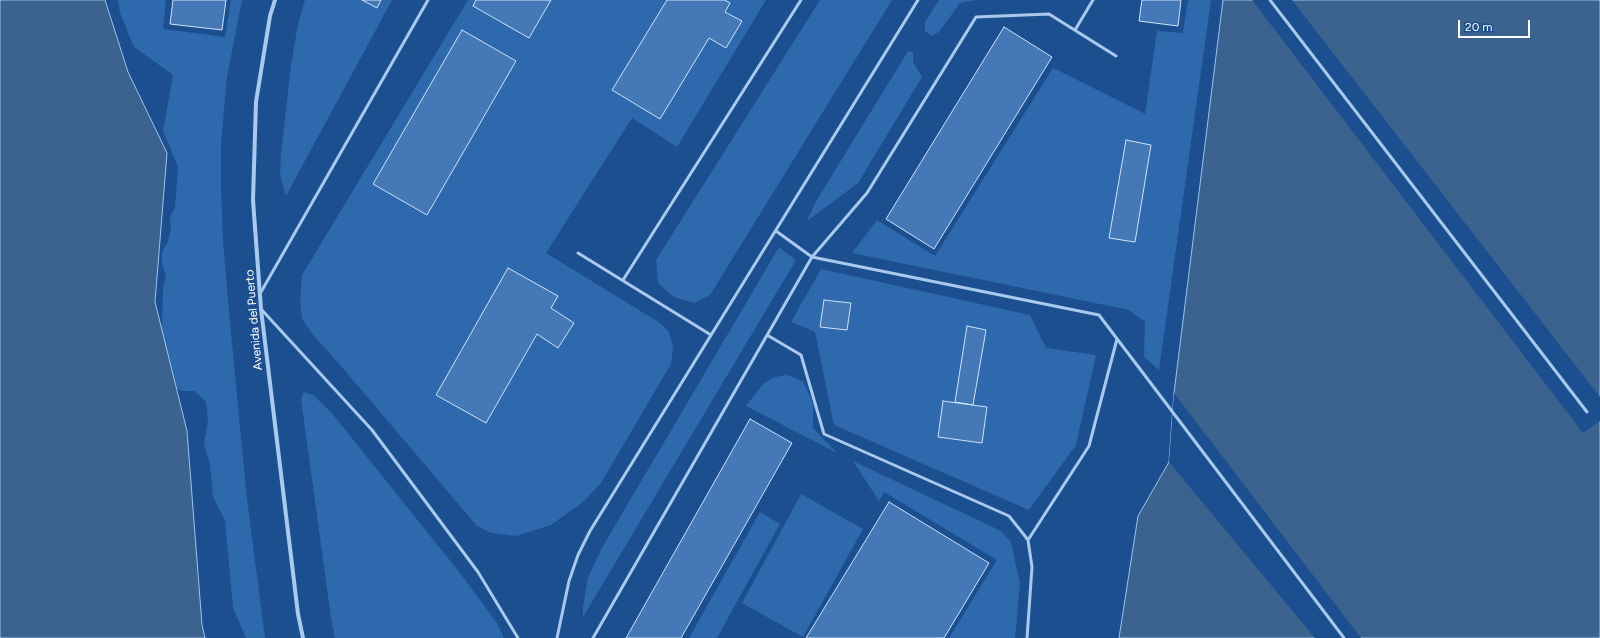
<!DOCTYPE html>
<style>
body{margin:0}
#map{position:relative;width:1600px;height:638px;overflow:hidden;background:#1b4f8f;font-family:Figtree,sans-serif}
canvas{display:block}
.scale{position:absolute;left:1458px;top:20px;width:72px;height:18px;box-sizing:border-box;border:2px solid #fff;border-top:0;padding-left:5px;font-size:12px;line-height:14px;white-space:nowrap;color:#fff;-webkit-text-stroke:3px #1b4f8f;paint-order:stroke}
</style>
<div id="map">
<canvas width="1600" height="638"></canvas>
<div class="scale">20 m</div>
</div>
<script>
const ctx = document.querySelector('canvas').getContext('2d');
ctx.lineJoin = 'round';
function fill(path, color) { ctx.fillStyle = color; ctx.fill(path, 'evenodd'); }
const poly = rows => new Path2D(rows.map(r => 'M' + r).join(''));
function strokePath(path, color, width, dash) { ctx.strokeStyle = color; ctx.lineWidth = width; ctx.lineCap = dash ? 'butt' : 'round'; ctx.setLineDash(dash || []); ctx.stroke(path); }
function label(font, color, halo, rows, align = 'center') {
  ctx.font = font + ' Figtree,sans-serif'; ctx.lineWidth = 3.5; ctx.setLineDash([]); ctx.textBaseline = 'middle'; ctx.strokeStyle = halo; ctx.fillStyle = color; for (const [text, x, y, turn = 0] of rows) {
    ctx.save(); ctx.translate(x, y); ctx.rotate((+turn || 0) * Math.PI / 180); ctx.textAlign = isNaN(turn) ? turn : align; if (halo) ctx.strokeText(text, 0, 0); ctx.fillText(text, 0, 0); ctx.restore();
  }
}
fill(poly([
 [118,0,166,0,163,29,225,37,231,0,242,0,227,77,221,143,221,186,223,242,231,333,247,499,265,638,246,638,233,608,225,520,213,497,210,465,204,443,208,422,206,402,194,391,182,391,171,386,159,337,162,325,163,288,166,276,162,264,162,252,168,241,171,228,170,216,175,208,178,167,163,131,173,75,134,47,120,13],
 [305,0,392,0,286,196,280,175,281,154,291,65,298,24],
 [468,0,766,0,677,147,632,118,546,253,660,323,669,332,673,348,671,364,601,483,583,502,551,525,516,536,491,533,477,526,335,359,314,336,302,319,300,302,302,275],
 [820,0,892,0,710,295,694,303,674,297,658,283,656,260],
 [939,0,977,0,960,3,939,32,931,36,925,31,925,22],
 [1188,0,1211,0,1159,370,1144,357,1145,322,1129,310,852,253,877,220,935,256,1053,68,1145,114,1157,31,1183,33],
 [908,51,913,52,913,62,922,77,858,183,807,221,815,203],
 [779,247,796,260,583,617,583,608,588,577,603,546],
 [821,269,1030,315,1046,348,1096,355,1076,445,1029,510,834,425,815,332,791,322],
 [787,375,803,381,813,404,813,428,837,453,746,406,763,384,775,377],
 [304,392,313,395,331,412,460,573,497,623,504,638,335,638,331,618,301,399],
 [853,461,1001,531,1011,542,1020,584,1015,638,949,638,997,560,884,492,879,501],
 [801,494,863,529,803,637,742,603],
 [760,512,780,524,717,638,689,638]
]), '#2e69ad');
const water = poly([
 [0,0,105,0,128,72,167,153,155,302,187,431,202,625,205,638,0,638,0,0],
 [1223,0,1600,0,1600,638,1119,638,1138,516,1169,462,1174,393,1223,0]
]);
fill(water, '#3c6290');
strokePath(water, '#9cc4f0', 1);
fill(poly([
 [1252,0,1292,0,1600,397,1600,421,1583,433],
 [1174,393,1361,638,1315,638,1169,462]
]), '#1b4f8f');
const building = poly([
 [173,0,226,0,222,30,170,24,173,0],
 [362,0,381,0,377,8,362,0],
 [476,0,551,0,529,38,473,6,476,0],
 [667,0,725,0,730,3,725,12,742,21,726,48,709,38,660,119,612,90,667,0],
 [1142,0,1181,0,1178,26,1139,21,1142,0],
 [1004,27,1052,57,934,249,886,219,1004,27],
 [462,30,516,61,427,215,373,184,462,30],
 [1126,140,1151,145,1135,242,1109,238,1126,140],
 [508,268,558,296,551,308,574,323,558,348,537,334,486,423,436,395,508,268],
 [824,300,851,303,847,330,820,327,824,300],
 [967,326,986,330,973,405,955,402,967,326],
 [943,401,987,407,982,443,938,437,943,401],
 [750,419,792,443,681,638,626,638,750,419],
 [889,502,989,563,944,638,806,638,889,502]
]);
fill(building, '#4478b7');
strokePath(building, '#cfe3fa', 1);
strokePath(poly([
 [1270,0,1587,412],
 [1075,30,1093,0],
 [776,231,812,257,1099,315,1344,638],
 [578,253,711,335],
 [623,280,801,0],
 [261,292,428,0],
 [261,309,372,430,478,572,518,638],
 [767,335,801,355,824,434,1009,516,1021,531,1028,540,1032,567,1027,638],
 [1028,540,1089,446,1117,339],
 [557,638,569,581,578,555,590,531,918,0],
 [593,638,812,257,867,193,976,17,1049,14,1116,56]
]), '#a9c9ee', 3);
strokePath(poly([
 [275,0,270,16,256,102,253,200,261,309,298,614,303,638]
]), '#a9c9ee', 4);
label('12px', '#fff', '#1b4f8f', [
 ["Avenida del Puerto",254,320,-95]
]);
</script>
